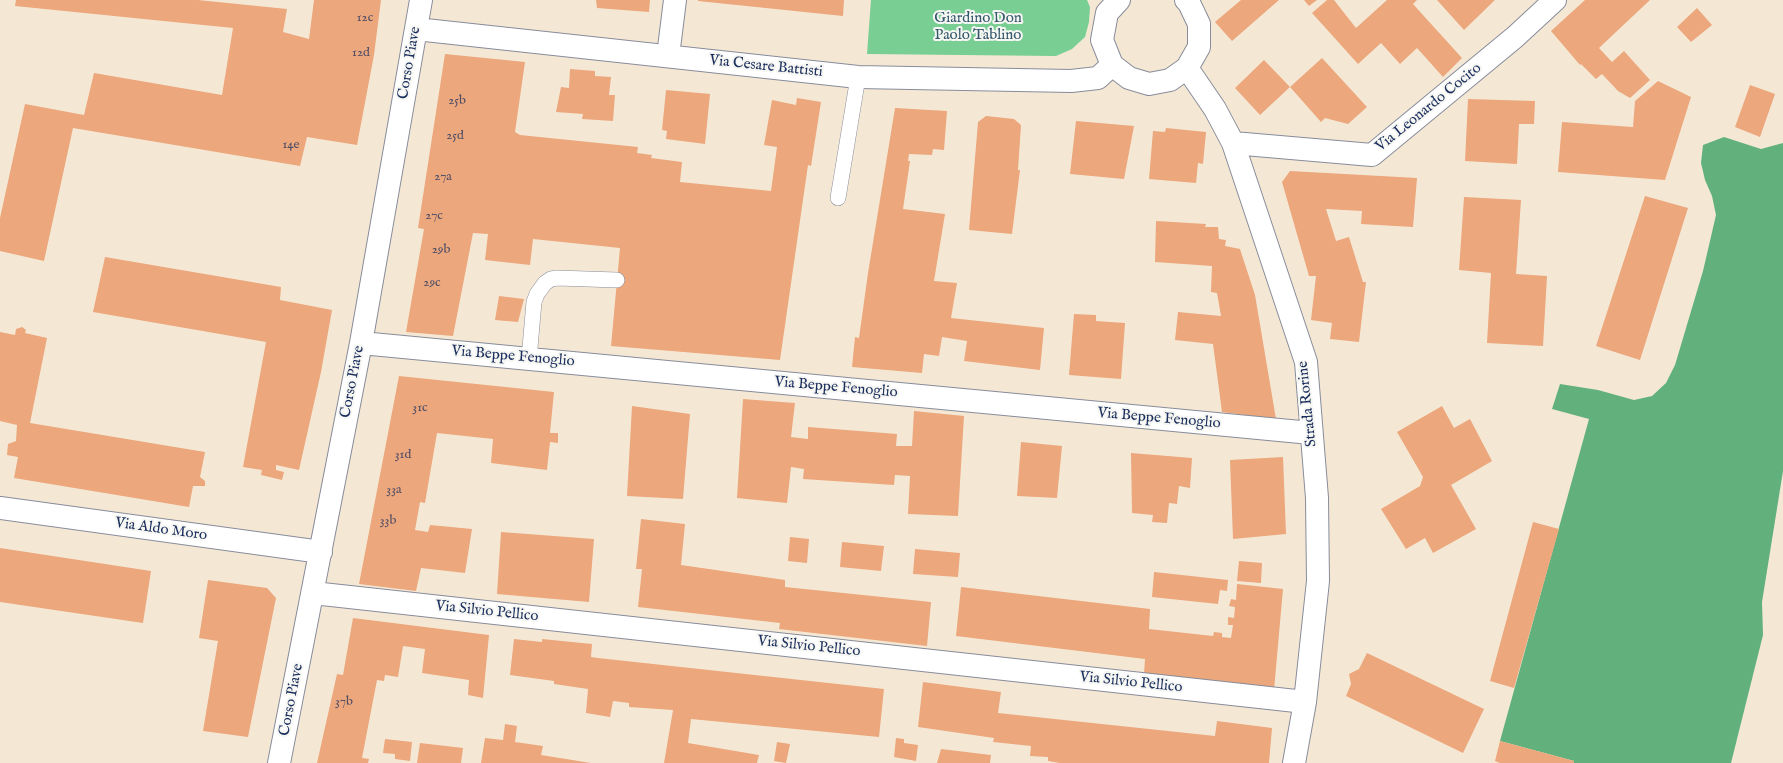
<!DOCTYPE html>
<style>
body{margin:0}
canvas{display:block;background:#f4e8d5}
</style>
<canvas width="1783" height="763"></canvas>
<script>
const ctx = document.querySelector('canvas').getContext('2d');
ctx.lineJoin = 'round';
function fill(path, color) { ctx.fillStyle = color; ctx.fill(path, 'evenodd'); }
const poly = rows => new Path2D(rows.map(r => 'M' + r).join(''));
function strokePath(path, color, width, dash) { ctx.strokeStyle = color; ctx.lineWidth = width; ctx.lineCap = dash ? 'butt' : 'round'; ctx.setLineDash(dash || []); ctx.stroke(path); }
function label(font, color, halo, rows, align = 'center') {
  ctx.font = font + ' "IM FELL English",serif'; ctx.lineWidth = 4; ctx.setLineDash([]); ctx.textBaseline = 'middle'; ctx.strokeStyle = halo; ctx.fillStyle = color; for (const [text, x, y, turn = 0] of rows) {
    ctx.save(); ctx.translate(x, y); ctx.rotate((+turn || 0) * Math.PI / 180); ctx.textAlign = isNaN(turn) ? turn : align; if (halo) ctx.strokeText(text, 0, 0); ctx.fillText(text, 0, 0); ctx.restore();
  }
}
fill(poly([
 [871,0,1087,0,1090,7,1089,22,1085,37,1072,49,1056,56,867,54]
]), '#78ce93');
fill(poly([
 [1724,137,1761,149,1783,143,1783,471,1762,602,1763,635,1731,763,1574,763,1574,761,1500,741,1589,419,1552,409,1560,384,1598,390,1634,400,1652,396,1666,383,1675,365,1703,271,1716,215,1712,196,1705,180,1701,163,1703,145]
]), '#62b17d');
fill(poly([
 [16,0,198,0,287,9,283,32,309,39,314,0,381,0,374,55,357,145,307,137,300,166,73,128,44,261,0,251,0,218,25,104,84,115,94,73,222,95,233,28,15,6],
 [596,0,650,0,649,12,597,8],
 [698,0,844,0,843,16,698,1],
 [1241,0,1279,0,1232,41,1215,22],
 [1304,0,1317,0,1309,6],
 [1327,0,1334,0,1356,28,1387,0,1417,0,1413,4,1462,58,1443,77,1417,48,1400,64,1381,43,1358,64,1312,13],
 [1437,0,1495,0,1464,30],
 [1585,0,1650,0,1599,48,1612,62,1624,51,1650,80,1630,98,1618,91,1602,74,1596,79,1581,64,1580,65,1551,31],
 [1697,8,1712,25,1691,42,1677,27],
 [445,54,525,62,515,132,520,135,638,147,637,153,652,155,651,158,682,162,680,182,771,191,777,147,764,145,772,100,796,105,797,98,821,102,811,166,808,165,780,360,611,346,620,248,533,239,530,265,485,260,488,234,473,233,453,336,406,332,424,229,418,228],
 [1322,58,1367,107,1348,124,1325,118,1321,122,1290,87],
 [1264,60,1290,87,1260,115,1235,88],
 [570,69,595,71,595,76,611,77,609,95,615,95,613,121,582,119,583,114,556,112,561,87,569,88],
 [1658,81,1691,97,1665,180,1558,172,1562,122,1633,127,1635,101],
 [1750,85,1775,94,1760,137,1735,127],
 [666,90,710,94,705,144,666,139,667,131,662,130],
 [1468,99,1535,101,1534,124,1519,124,1517,164,1465,161],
 [895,108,947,111,944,150,933,149,932,155,909,154,908,161,910,161,903,209,945,214,934,281,957,283,951,318,1044,328,1040,370,964,361,967,341,942,337,939,356,924,354,922,373,852,367,855,337,859,338,868,273],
 [986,116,1014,119,1021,125,1018,170,1020,170,1012,234,969,230,978,122],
 [1076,121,1134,126,1124,179,1070,174],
 [1166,128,1206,132,1203,164,1198,163,1196,183,1149,179,1153,131,1165,132],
 [1290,171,1417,178,1413,227,1361,224,1362,211,1326,209,1336,241,1349,237,1363,282,1366,282,1359,342,1330,339,1332,323,1311,320,1316,276,1309,276,1282,182],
 [1645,196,1688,208,1640,360,1596,346],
 [1464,197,1521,200,1516,274,1547,276,1543,346,1487,343,1491,273,1459,270],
 [1156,221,1206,224,1205,227,1218,227,1219,239,1226,240,1225,246,1240,249,1255,295,1276,419,1222,412,1213,344,1175,340,1178,312,1221,316,1217,293,1211,292,1212,266,1155,262],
 [105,257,281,287,280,300,332,310,321,372,299,470,276,465,276,470,284,472,282,480,261,475,262,470,243,467,266,342,93,312],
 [499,296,524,299,518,322,495,320],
 [1074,314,1096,315,1096,321,1125,323,1121,379,1069,375],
 [22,327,26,330,25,333,47,338,30,423,205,452,200,477,205,481,205,486,193,486,189,507,14,478,18,457,7,455,8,444,16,441,17,425,0,421,0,332,15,335,16,329],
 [399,376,554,392,550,433,558,433,558,443,550,442,547,470,491,463,493,439,437,433,425,503,420,502,415,530,428,532,430,525,472,529,465,573,421,568,416,591,359,584],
 [743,399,795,403,791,437,808,439,808,427,897,434,896,446,912,446,914,411,964,416,958,516,908,514,910,476,895,475,894,485,803,479,804,469,791,467,787,503,737,498],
 [632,406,690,414,683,499,627,496],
 [1442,406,1454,428,1470,419,1492,461,1451,485,1476,529,1433,553,1425,538,1406,549,1381,509,1420,486,1423,477,1397,432],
 [1021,442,1062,446,1057,498,1017,496],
 [1131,453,1192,458,1190,488,1179,486,1177,504,1169,503,1167,523,1152,522,1153,515,1132,513],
 [1283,457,1286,534,1233,539,1230,460],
 [641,519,685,524,681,565,785,580,785,587,931,602,927,646,779,629,780,623,638,607,642,569,636,569],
 [1533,522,1559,529,1514,688,1490,681],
 [501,532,594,539,589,602,497,594],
 [790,537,809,539,807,563,788,561],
 [842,542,884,546,881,571,840,567],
 [0,548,151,571,143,623,0,602],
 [915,549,960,553,958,577,913,574],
 [1239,561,1262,563,1261,583,1237,581],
 [1154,572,1228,580,1227,591,1220,590,1218,604,1152,597],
 [208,580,267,588,276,598,248,737,203,731,218,641,199,638],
 [1237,584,1283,589,1274,690,1144,674,1145,659,956,636,961,587,1150,609,1149,629,1213,636,1214,632,1222,633,1222,637,1231,638,1233,625,1228,625,1228,617,1234,618,1235,607,1229,606,1231,599,1236,600],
 [353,618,489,635,483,698,468,695,469,680,422,673,425,649,403,646,398,677,385,675,384,681,377,680,362,758,369,759,368,763,317,763,337,674,343,675],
 [514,639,542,642,542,639,592,644,591,657,598,658,884,689,879,737,691,719,688,743,759,755,757,763,664,763,673,710,629,707,629,703,613,701,610,717,586,713,588,689,554,684,554,681,510,675],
 [1367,653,1484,709,1463,753,1346,696,1351,684,1349,674,1359,669],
 [923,682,1001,692,998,713,1215,736,1217,721,1272,728,1269,763,1060,763,1048,761,1048,757,1030,756,1031,746,993,742,994,738,918,727],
 [505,724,517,726,515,742,543,746,541,755,591,763,481,763,485,738,503,740],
 [896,738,904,739,904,743,918,745,916,761,894,757],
 [385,739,412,742,410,761,395,759,395,754,383,753],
 [1500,741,1574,761,1574,763,1500,763,1495,761],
 [777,742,790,744,786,763,774,761],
 [420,743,463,748,461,763,417,763],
 [941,749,991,755,990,763,937,763]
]), '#eca77c');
const service = poly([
 [838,198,858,77],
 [529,359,534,302,537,294,545,283,551,279,557,278,617,280]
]);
const minor = poly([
 [1119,0,1107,13,1102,40,1112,65,1129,78,1149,84,1170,80,1187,68,1199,47,1199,24,1189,3,1186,0],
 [416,29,858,77,1071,81,1098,78,1112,65],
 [668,56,675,0],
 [1187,68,1215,109,1233,143,1306,362,1317,498,1318,581,1305,702,1294,763],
 [1233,143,1372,155,1515,37,1555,0],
 [361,343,1311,433],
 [0,508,321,552],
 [313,593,1305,702],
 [279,763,361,343,421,0]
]);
strokePath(service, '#888c9a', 16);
strokePath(minor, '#888c9a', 24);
strokePath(service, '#fff', 15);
strokePath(minor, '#fff', 22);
label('13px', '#4f4d66', null, [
 ["12c",365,18],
 ["12d",361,53],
 ["25b",457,101],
 ["25d",455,136],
 ["14e",291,145],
 ["27a",443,177],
 ["27c",434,216],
 ["29b",441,250],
 ["29c",432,283],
 ["31c",420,408],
 ["31d",403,455],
 ["33a",394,490],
 ["33b",388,521],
 ["37b",344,702]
]);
label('15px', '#32576b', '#f6f6f2', [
 ["Giardino Don",978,19],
 ["Paolo Tablino",978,36]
]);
label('15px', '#1b2f5e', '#f6f6f2', [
 ["Corso Piave",410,63,-80],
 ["Via Cesare Battisti",766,67,6],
 ["Via Leonardo Cocito",1429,108,-39],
 ["Via Beppe Fenoglio",513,357,5],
 ["Corso Piave",353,382,-79],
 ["Via Beppe Fenoglio",836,388,5],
 ["Strada Rorine",1308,404,-96],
 ["Via Beppe Fenoglio",1159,419,5],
 ["Via Aldo Moro",161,530,8],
 ["Via Silvio Pellico",487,612,6],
 ["Via Silvio Pellico",809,647,6],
 ["Via Silvio Pellico",1131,683,6],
 ["Corso Piave",292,700,-79]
]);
</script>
